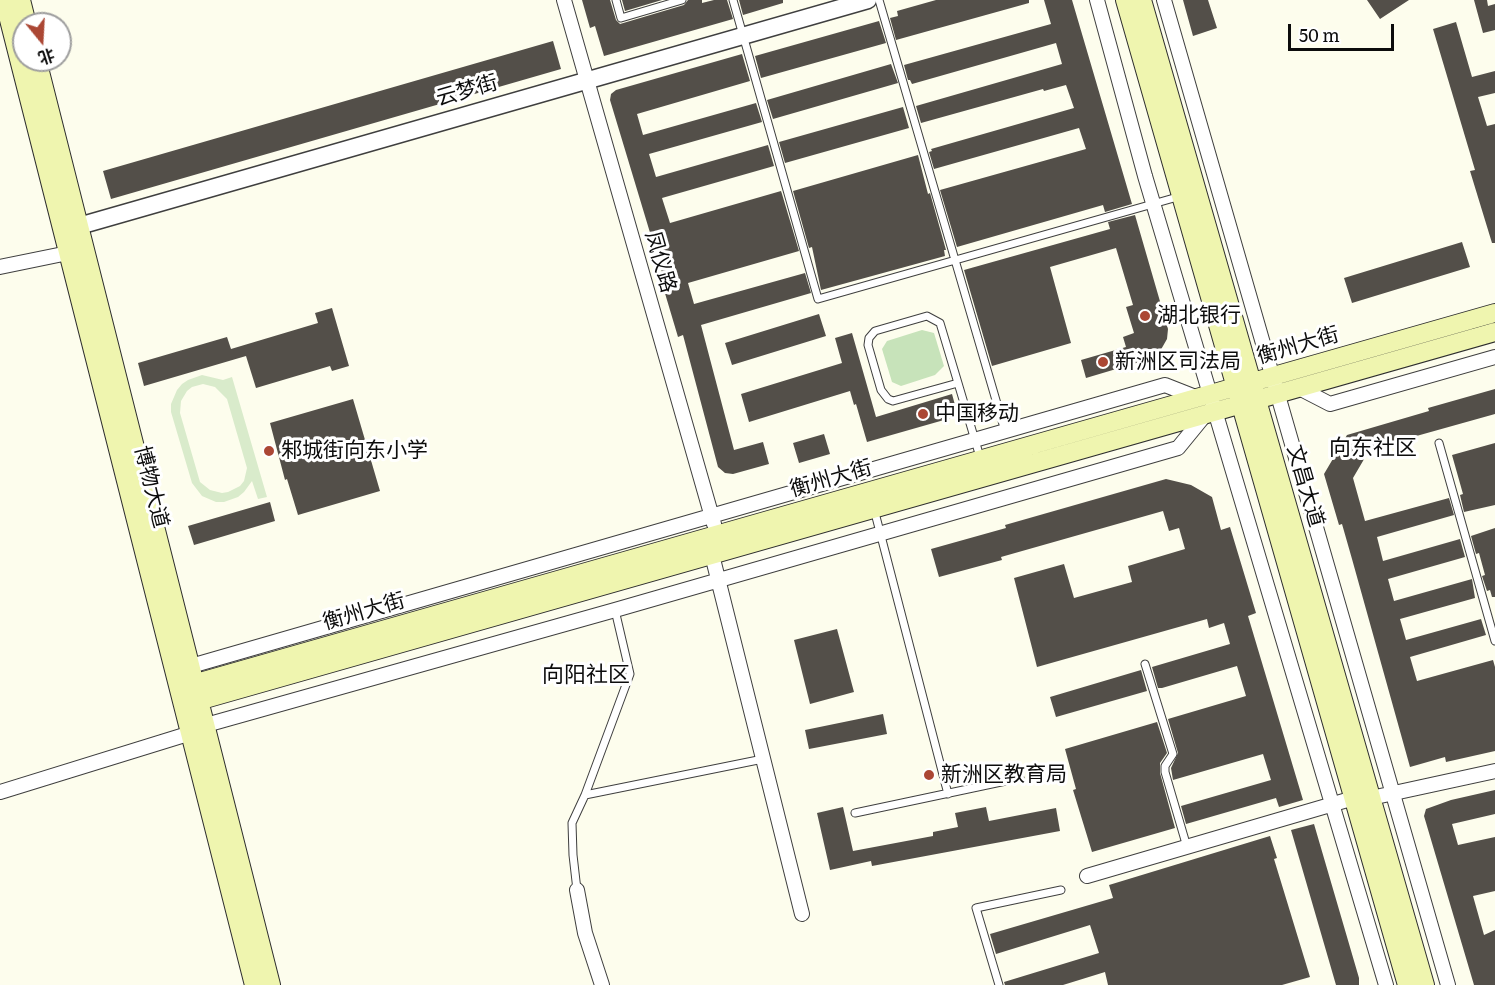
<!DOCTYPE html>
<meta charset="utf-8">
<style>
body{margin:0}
#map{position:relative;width:1495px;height:985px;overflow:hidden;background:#fdfded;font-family:Literata,"Noto Sans SC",serif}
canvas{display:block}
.north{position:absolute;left:12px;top:12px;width:60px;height:60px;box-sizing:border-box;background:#fff;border:2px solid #9e9e9e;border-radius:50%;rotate:162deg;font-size:16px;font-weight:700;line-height:24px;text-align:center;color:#0c0c0c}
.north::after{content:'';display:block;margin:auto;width:21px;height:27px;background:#ab4734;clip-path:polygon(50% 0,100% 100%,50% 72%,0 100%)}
.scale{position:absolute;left:1288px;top:24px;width:106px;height:27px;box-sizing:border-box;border:3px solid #0c0c0c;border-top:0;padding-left:8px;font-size:18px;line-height:21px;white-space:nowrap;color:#0c0c0c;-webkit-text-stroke:4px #fff;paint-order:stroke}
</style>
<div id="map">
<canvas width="1495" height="985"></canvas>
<div class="north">北</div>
<div class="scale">50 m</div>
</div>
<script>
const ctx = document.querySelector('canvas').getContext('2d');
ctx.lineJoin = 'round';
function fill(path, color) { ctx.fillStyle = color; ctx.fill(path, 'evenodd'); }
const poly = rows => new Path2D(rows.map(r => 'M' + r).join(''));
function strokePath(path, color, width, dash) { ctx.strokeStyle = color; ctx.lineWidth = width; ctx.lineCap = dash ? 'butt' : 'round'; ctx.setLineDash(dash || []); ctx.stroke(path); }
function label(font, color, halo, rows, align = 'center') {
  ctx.font = font + ' Literata,"Noto Sans SC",serif'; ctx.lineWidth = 6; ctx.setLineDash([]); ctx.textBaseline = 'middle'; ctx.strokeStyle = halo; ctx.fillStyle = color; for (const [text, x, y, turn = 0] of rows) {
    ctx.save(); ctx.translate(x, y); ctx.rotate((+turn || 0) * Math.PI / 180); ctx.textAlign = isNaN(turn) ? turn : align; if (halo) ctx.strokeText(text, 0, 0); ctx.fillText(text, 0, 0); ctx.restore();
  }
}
fill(poly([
 [922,330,934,333,944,366,935,375,901,386,892,382,882,349,887,341]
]), '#c7e3ba');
fill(poly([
 [202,375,223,380,232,377,267,497,258,499,252,481,244,492,238,497,224,502,216,502,202,496,192,483,171,412,171,404,177,390,182,384,188,380],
 [203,384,215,387,227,399,247,468,244,481,240,486,228,492,222,493,210,490,200,482,180,413,181,401,187,391,192,387]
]), '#d9ebcb');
fill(poly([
 [582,0,610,0,616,20,620,24,684,5,688,0,702,0,702,3,714,0,727,0,733,19,604,56,595,26,590,28],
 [622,0,662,0,625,11],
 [739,0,783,0,783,3,743,15],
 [936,0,1029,0,1029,3,896,40,890,18,898,16,897,11],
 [1044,0,1072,0,1132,204,1105,212,1103,205,957,247,940,190,1086,149,1079,128,934,169,929,152,932,151,931,149,1074,108,1066,85,1044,91,1043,89,921,123,916,106,1062,64,1056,43,912,84,910,80,908,80,904,65,1051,24],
 [1183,0,1208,0,1217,28,1193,36],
 [1367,0,1409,0,1380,19],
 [1474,0,1487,0,1488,6,1495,4,1495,30,1483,33],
 [879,21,886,43,761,78,755,56],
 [1456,22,1472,77,1495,71,1495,93,1478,97,1487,126,1495,124,1495,243,1492,243,1470,171,1475,170,1433,29],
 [553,41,561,69,111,199,103,171],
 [742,54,750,81,637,114,643,135,756,103,762,122,649,154,656,177,768,145,774,166,662,198,670,223,781,191,782,194,799,251,688,283,694,304,805,273,811,293,701,325,734,450,763,442,769,464,733,474,725,473,718,467,683,335,678,337,664,290,667,289,610,100,611,94,616,90],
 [891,64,898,83,773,119,767,100],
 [903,107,909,128,785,163,779,142],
 [918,155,928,194,930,193,946,250,944,250,945,256,821,290,812,247,809,248,793,191],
 [1135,215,1168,329,1167,339,1159,353,1153,358,1086,378,1081,360,1126,347,1123,337,1134,333,1126,307,1133,305,1116,248,1050,267,1071,343,992,366,964,270,1110,229,1108,222],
 [1462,242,1470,267,1352,303,1344,278],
 [332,308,349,366,332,371,330,366,256,388,246,356,144,386,138,363,227,337,231,349,318,323,315,313],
 [819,314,826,336,732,365,725,343],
 [852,333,876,417,952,394,958,416,867,442,856,404,854,405,850,391,749,422,741,394,842,363,835,338],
 [1495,389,1495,414,1370,449,1353,478,1365,521,1449,498,1454,515,1377,537,1383,561,1460,539,1465,557,1388,579,1394,601,1472,579,1475,598,1400,619,1406,640,1481,619,1486,635,1410,657,1417,681,1493,660,1495,667,1495,751,1446,762,1445,757,1410,767,1352,559,1342,524,1339,525,1324,474,1347,435,1429,411,1428,408],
 [353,399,380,491,298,515,287,479,285,480,270,423],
 [824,434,830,454,799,463,793,443],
 [1495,443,1495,505,1464,512,1460,495,1463,494,1452,455],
 [1166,479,1191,485,1212,497,1221,530,1230,527,1256,613,1248,616,1303,800,1279,807,1276,798,1186,824,1181,806,1271,780,1263,754,1173,780,1171,768,1178,753,1168,719,1246,696,1237,666,1162,688,1158,688,1152,667,1230,644,1224,623,1209,628,1207,619,1037,667,1014,578,1064,564,1074,598,1132,582,1128,566,1185,549,1179,528,1169,531,1163,511,1001,557,1002,560,939,577,931,549,1006,528,1005,525],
 [270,502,275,521,194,545,188,526],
 [1495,528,1495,597,1492,597,1490,590,1487,591,1482,576,1485,575,1479,553,1476,554,1471,536],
 [837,629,854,692,810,704,794,640],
 [1141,670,1147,691,1056,717,1050,697],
 [883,714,887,734,809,749,805,730],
 [1157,722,1167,753,1160,763,1160,773,1175,828,1092,852,1073,790,1076,789,1065,749],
 [1495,790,1495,814,1452,824,1458,845,1495,837,1495,891,1473,896,1484,935,1495,930,1495,985,1474,985,1424,816,1426,809,1451,800],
 [843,807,853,851,933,836,933,832,958,827,955,813,986,807,989,821,1056,808,1060,831,872,866,871,861,830,870,817,813],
 [1314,824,1359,978,1359,985,1336,985,1291,830],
 [1270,836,1277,858,1274,859,1310,977,1282,985,1108,985,1105,972,1063,985,1005,985,1004,982,1099,953,1090,925,996,954,990,934,1113,898,1109,885]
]), '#534f49');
const service = poly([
 [616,0,621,18,682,0],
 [733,0,818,299,1181,196],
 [879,0,1005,431],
 [958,383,893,401,888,399,881,390,868,345,869,338,875,331,927,316,940,323,958,383,980,457],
 [1439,443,1495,641],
 [874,509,948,794],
 [1145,664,1173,754,1165,766,1165,772,1187,847],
 [585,795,630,674,615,610],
 [855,813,1020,778],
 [577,890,573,855,572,823,585,795,763,759],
 [999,985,976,908,1061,890]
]);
const minor = poly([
 [564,0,714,524],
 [1097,0,1145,176,1386,985],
 [1164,0,1448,985],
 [0,267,68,253],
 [1299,388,1330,404,1495,357],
 [712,555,802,914],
 [191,666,1165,385,1198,398],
 [206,725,615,610,1178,448,1205,415],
 [0,792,191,733],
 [1371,798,1495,771],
 [1087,876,1354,798],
 [577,890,585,933,602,985]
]);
const tertiary = poly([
 [79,226,868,0]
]);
const secondary = poly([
 [4,0,254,985],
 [21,0,27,24],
 [1125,0,1407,985],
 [1142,0,1425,985],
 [37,60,271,985],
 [179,688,1495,313],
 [184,705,1495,332]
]);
strokePath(service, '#3f3f3f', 9);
strokePath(minor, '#3f3f3f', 16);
strokePath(tertiary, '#3f3f3f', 19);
strokePath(secondary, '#2e2e2e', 20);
strokePath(service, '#fff', 7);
strokePath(minor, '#fff', 14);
strokePath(tertiary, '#fff', 16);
strokePath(secondary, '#eff5af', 18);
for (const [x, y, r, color] of [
 [1145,316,6,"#ab4734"],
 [1103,362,6,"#ab4734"],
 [923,414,6,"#ab4734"],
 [269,451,6,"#ab4734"],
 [929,775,6,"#ab4734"]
]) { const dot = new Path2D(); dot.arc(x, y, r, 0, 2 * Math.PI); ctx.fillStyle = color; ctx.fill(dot); strokePath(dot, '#fff', 2); }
label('21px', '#0c0c0c', '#fff', [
 ["云梦街",467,91,-16],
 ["凤仪路",660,262,74],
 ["衡州大街",1298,346,-16],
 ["衡州大街",831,479,-16],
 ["文昌大道",1305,486,74],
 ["博物大道",151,487,76],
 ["衡州大街",364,612,-16]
]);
label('21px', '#0c0c0c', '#fff', [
 ["湖北银行",1157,316],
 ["新洲区司法局",1115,362],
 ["中国移动",935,414],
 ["邾城街向东小学",281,451],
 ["新洲区教育局",941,775]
], 'left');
label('22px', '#0c0c0c', '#fff', [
 ["向东社区",1373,449],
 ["向阳社区",586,676]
]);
</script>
